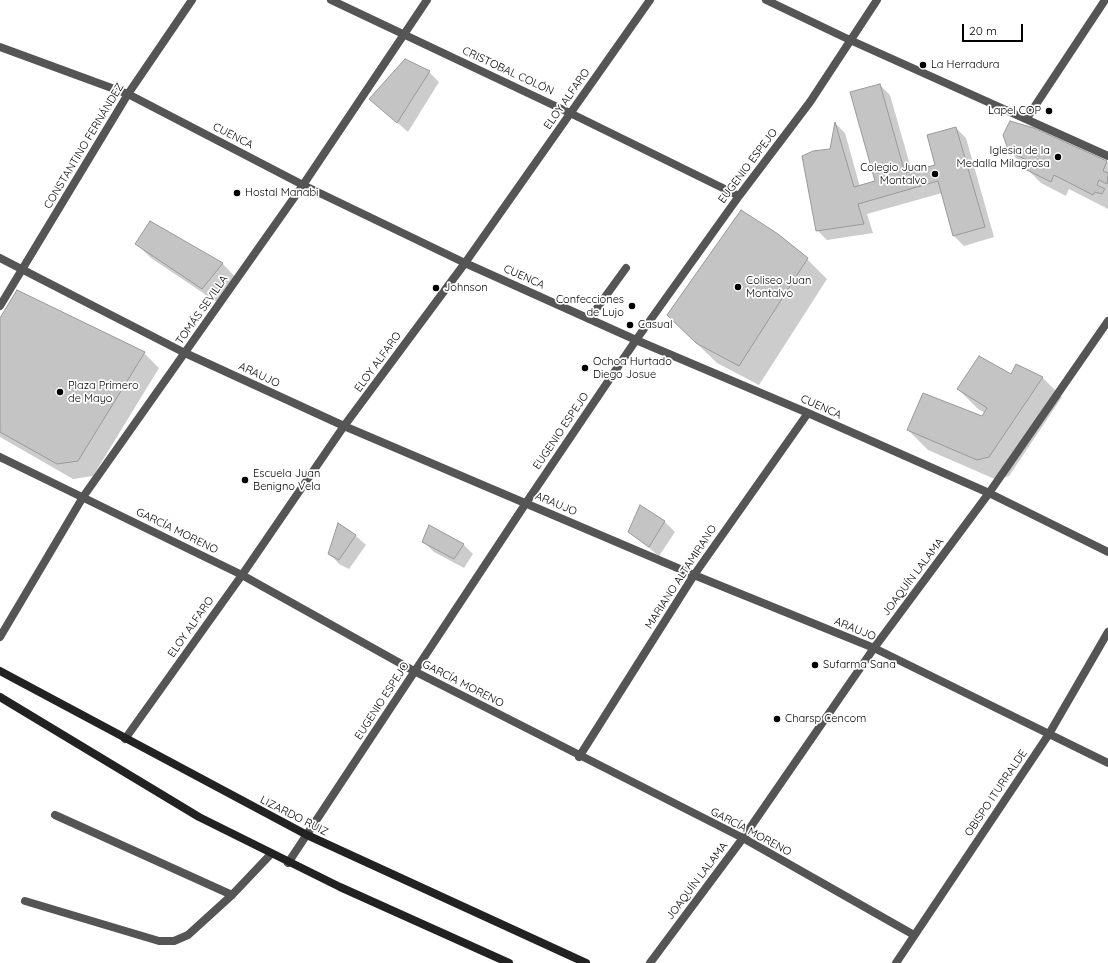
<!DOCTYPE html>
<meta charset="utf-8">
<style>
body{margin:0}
#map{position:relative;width:1108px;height:963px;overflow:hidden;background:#fff;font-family:Quicksand,sans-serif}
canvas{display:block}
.scale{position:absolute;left:962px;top:24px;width:61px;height:18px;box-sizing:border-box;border:2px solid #000;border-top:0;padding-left:5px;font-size:12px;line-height:14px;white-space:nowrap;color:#000;-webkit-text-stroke:3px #fff;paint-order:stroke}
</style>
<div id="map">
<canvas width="1108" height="963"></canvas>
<div class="scale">20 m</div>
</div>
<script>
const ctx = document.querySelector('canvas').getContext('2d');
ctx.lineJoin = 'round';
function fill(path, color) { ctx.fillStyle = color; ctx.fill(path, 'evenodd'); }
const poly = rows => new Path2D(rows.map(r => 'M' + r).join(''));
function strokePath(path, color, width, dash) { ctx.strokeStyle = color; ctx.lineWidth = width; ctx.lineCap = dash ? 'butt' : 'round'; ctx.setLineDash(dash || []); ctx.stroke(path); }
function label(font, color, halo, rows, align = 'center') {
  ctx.font = font + ' Quicksand,sans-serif'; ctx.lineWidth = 3.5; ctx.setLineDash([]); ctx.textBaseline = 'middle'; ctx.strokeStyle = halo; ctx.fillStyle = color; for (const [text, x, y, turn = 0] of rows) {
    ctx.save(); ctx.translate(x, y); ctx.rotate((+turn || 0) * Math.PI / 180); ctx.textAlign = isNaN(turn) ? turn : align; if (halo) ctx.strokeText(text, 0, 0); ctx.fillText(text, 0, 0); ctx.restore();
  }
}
fill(poly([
 [429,72,439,82,408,132,370,99],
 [880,85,890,95,912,172,936,165,956,128,966,138,994,237,964,246,954,236,942,193,867,214,873,233,827,240,817,230,836,124,845,133,860,187,877,182],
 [1010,152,1107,162,1108,163,1108,209,1069,189,1066,196,1041,183],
 [151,222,223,264,237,279,218,303,151,258,136,243],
 [807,259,827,279,759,385,717,363,688,335],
 [0,320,144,353,159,368,93,476,73,479,0,437],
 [1012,375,1043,378,1062,397,1009,476,997,480,928,450,908,430,982,417,985,413,978,409,958,389],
 [641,507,665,522,675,532,659,556,629,532],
 [339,524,356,536,366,545,349,569,339,564,329,553],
 [424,542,463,544,473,554,464,568,434,552]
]), '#0003');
const building = poly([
 [405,59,430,71,397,123,369,99,405,59],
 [880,84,905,173,935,165,927,135,956,127,985,227,953,236,938,181,858,204,864,224,816,231,802,156,813,151,830,149,835,122,854,187,875,181,850,92,880,84],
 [1010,121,1034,128,1107,161,1103,171,1108,173,1107,184,1099,180,1097,185,1105,189,1102,194,1095,192,1093,195,1054,175,1051,182,1025,169,1029,161,1009,152,1003,135,1010,121],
 [741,210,778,234,808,258,739,366,696,343,667,315,741,210],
 [150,221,223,263,202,289,135,244,150,221],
 [17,290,145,352,78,461,57,464,0,432,0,318,17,290],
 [979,356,1011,374,1016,364,1043,377,989,457,977,460,907,430,923,393,982,416,987,408,957,389,979,356],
 [640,505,665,521,649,547,628,532,640,505],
 [338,523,356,535,339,560,328,554,338,523],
 [429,525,464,544,454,559,422,542,429,525]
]);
fill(building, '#c4c4c4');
strokePath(building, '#999', 1);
strokePath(poly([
 [55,815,232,895],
 [25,901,159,941,174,941,188,935,232,895,271,854]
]), '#555', 8);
strokePath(poly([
 [331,0,570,113,739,196],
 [766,0,850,40,1108,156],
 [0,47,128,94,303,185,465,263,636,340,808,413,989,493,1108,552],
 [1027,118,1105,0],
 [0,258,185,353,344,426,694,575,874,648,1108,763],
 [0,306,128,94,192,0],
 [589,319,626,268],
 [0,457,242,575,414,671,743,838,914,935],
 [0,637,83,497,303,185,427,0],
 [125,739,242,575,344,426,465,263,650,0],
 [579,757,694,575,808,413],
 [288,863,526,503,636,340,739,196,810,102,877,0],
 [650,963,743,838,874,648,989,493,1108,321],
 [896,963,1049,734,1108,632]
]), '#555', 8);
strokePath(poly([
 [0,671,307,835,586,963],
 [0,697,199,817,340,887,509,963]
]), '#222', 8);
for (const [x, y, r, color] of [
 [923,65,4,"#000"],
 [1049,111,4,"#000"],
 [1058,157,4,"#000"],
 [935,174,4,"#000"],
 [237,193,4,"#000"],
 [738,287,4,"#000"],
 [436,288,4,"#000"],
 [632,306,4,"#000"],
 [630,325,4,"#000"],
 [585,368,4,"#000"],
 [60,392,4,"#000"],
 [245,480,4,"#000"],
 [815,665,4,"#000"],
 [777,719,4,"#000"]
]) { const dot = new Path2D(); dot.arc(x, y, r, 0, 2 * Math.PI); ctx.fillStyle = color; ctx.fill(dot); strokePath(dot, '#fff', 1.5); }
label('11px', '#000', '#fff', [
 ["La Herradura",931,65],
 ["Lapel COP",1041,111,"right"],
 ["Iglesia de la",1050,151,"right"],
 ["Medalla Milagrosa",1050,164,"right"],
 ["Colegio Juan",927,168,"right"],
 ["Montalvo",927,181,"right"],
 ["Hostal Manabi",245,193],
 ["Coliseo Juan",746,281],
 ["Montalvo",746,294],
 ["Johnson",444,288],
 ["Confecciones",624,300,"right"],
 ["de Lujo",624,313,"right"],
 ["Casual",638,325],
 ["Ochoa Hurtado",593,362],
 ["Diego Josue",593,375],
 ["Plaza Primero",68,386],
 ["de Mayo",68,399],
 ["Escuela Juan",253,474],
 ["Benigno Vela",253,487],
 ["Sufarma Sana",823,665],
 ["Charsp Cencom",785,719]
], 'left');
label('11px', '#000', '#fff', [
 ["CRISTOBAL COLÓN",508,71,25],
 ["ELOY ALFARO",567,99,-55],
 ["CUENCA",233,136,27],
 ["CONSTANTINO FERNÁNDEZ",84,146,-59],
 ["EUGENIO ESPEJO",748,166,-53],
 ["CUENCA",524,277,24],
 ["TOMÁS SEVILLA",202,310,-55],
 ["ELOY ALFARO",378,362,-54],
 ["ARAUJO",259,375,25],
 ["CUENCA",821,407,24],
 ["EUGENIO ESPEJO",561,431,-56],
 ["ARAUJO",556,504,23],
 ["GARCÍA MORENO",177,531,26],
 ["MARIANO ALTAMIRANO",681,577,-57],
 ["JOAQUÍN LALAMA",913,577,-53],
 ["ELOY ALFARO",191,627,-55],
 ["ARAUJO",855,629,22],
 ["GARCÍA MORENO",463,684,27],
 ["EUGENIO ESPEJO",382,701,-57],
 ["OBISPO ITURRALDE",996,793,-56],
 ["LIZARDO RUIZ",294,816,27],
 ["GARCÍA MORENO",751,832,28],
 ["JOAQUÍN LALAMA",697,881,-53]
]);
</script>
